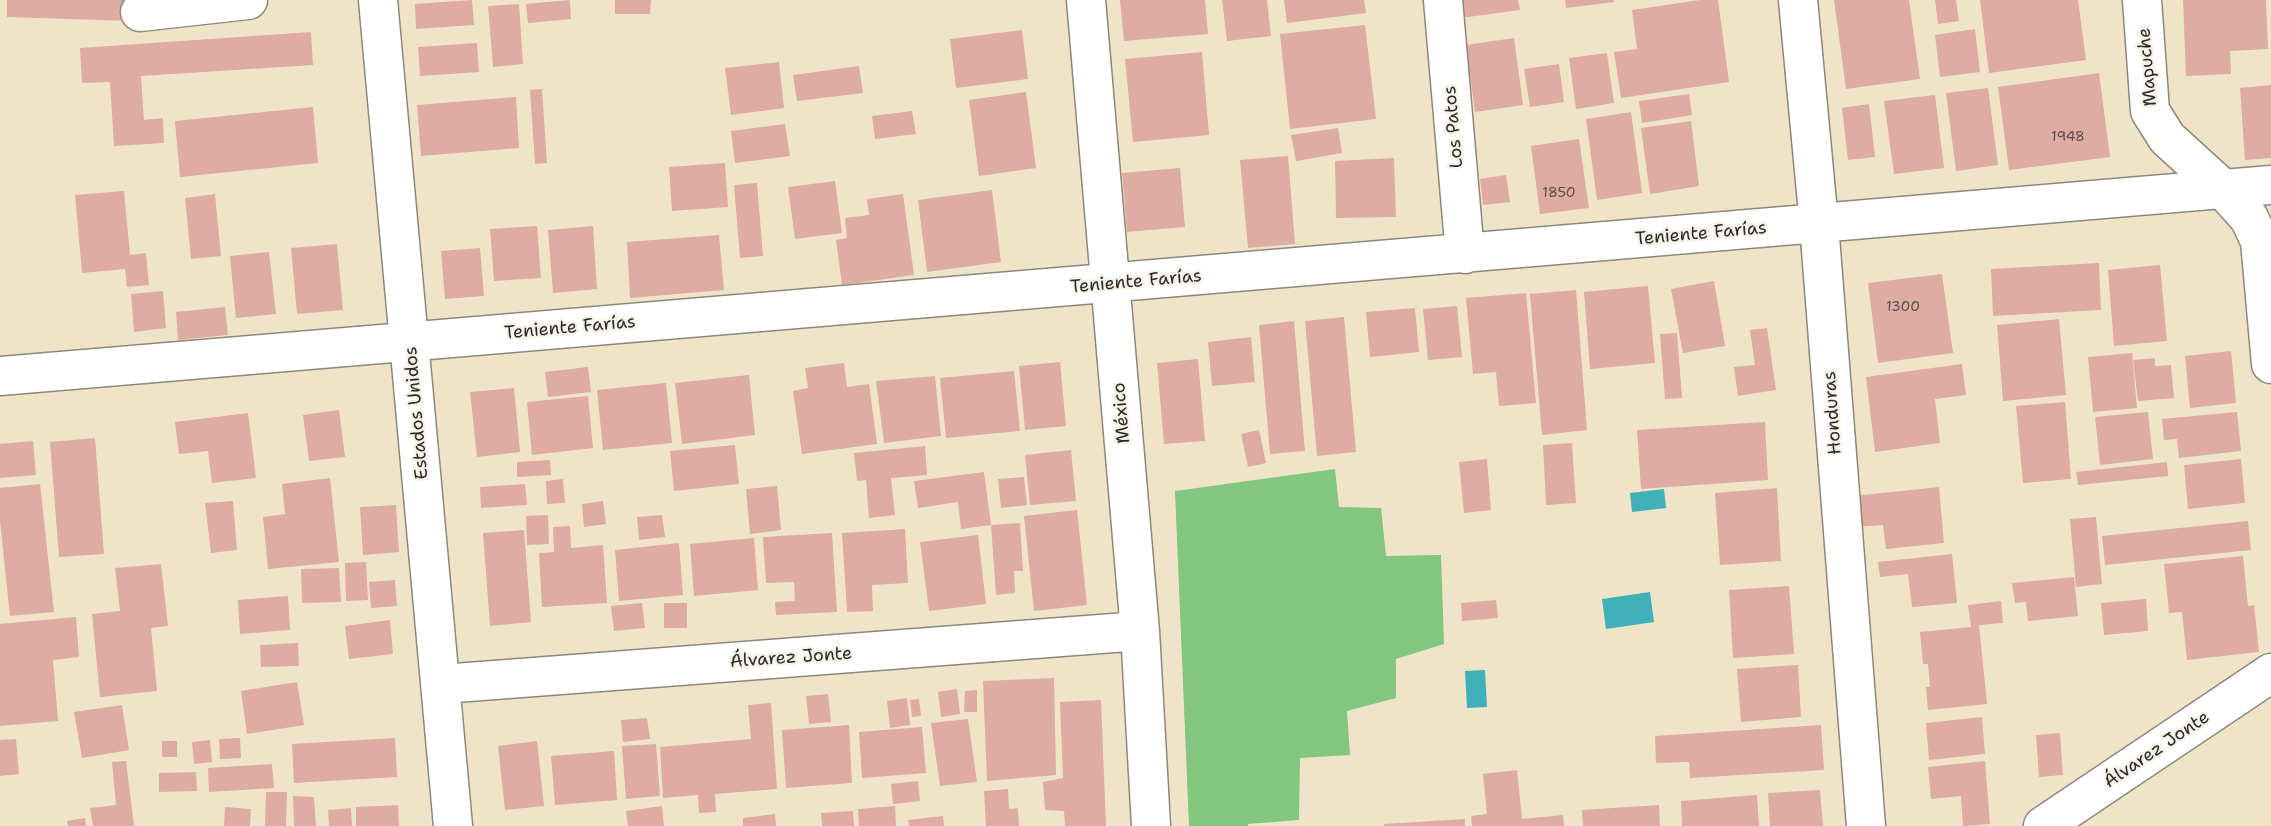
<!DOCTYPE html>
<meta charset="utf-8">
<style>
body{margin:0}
canvas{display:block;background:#efe4c8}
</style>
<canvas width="2271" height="826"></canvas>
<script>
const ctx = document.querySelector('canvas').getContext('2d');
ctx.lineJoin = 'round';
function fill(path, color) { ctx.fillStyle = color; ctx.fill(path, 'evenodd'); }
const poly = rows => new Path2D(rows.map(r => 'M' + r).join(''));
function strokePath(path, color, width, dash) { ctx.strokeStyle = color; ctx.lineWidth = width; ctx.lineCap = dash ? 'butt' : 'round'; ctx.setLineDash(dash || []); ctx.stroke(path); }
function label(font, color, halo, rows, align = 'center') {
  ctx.font = font + ' "Shantell Sans",sans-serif'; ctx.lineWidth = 5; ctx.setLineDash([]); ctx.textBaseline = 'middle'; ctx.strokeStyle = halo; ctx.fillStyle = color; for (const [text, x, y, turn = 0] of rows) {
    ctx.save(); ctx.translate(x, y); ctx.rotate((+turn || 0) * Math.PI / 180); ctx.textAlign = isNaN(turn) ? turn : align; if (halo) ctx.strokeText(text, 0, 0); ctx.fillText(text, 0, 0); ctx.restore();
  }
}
fill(poly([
 [1335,469,1339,507,1381,508,1386,556,1441,555,1444,644,1396,659,1396,698,1347,711,1350,755,1300,758,1299,820,1248,824,1248,826,1189,826,1175,491]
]), '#82c67f');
fill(poly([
 [1664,489,1666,508,1632,512,1630,493],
 [1650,592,1654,622,1606,629,1602,599],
 [1485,670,1487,707,1467,708,1465,671]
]), '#3fb0b7');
fill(poly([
 [7,0,132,0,131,21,7,17],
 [472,0,474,25,416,29,415,4],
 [570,0,571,19,528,23,526,4],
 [615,0,651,0,650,14,615,14],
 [1120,0,1205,0,1208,34,1124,41],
 [1222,0,1267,0,1271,36,1227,41],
 [1284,0,1364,0,1366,13,1287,23],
 [1459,0,1518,0,1520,10,1461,18],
 [1565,0,1613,0,1614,2,1566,8],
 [1700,0,1718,0,1729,82,1621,98,1614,52,1637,49,1632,10],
 [1834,0,1909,0,1920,79,1846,89],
 [1935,0,1956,0,1959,21,1938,24],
 [1980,0,2078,0,2086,60,1989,73],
 [2183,0,2266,0,2268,49,2230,51,2231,74,2186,76],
 [519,4,523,64,493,67,488,6],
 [1365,25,1376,119,1290,129,1280,34],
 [1975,29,1980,72,1940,77,1935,35],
 [1022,30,1028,79,956,88,950,39],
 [311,32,313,65,141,76,144,120,163,118,164,143,114,146,110,82,82,83,80,48],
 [1514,38,1523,105,1475,112,1466,45],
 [477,43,479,72,420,76,418,47],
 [1202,52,1209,135,1133,142,1125,59],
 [1607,53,1614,103,1576,109,1569,58],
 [779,62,784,108,731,115,725,68],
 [1559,64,1564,102,1530,107,1524,69],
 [859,66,863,93,797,101,793,75],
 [2099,73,2110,157,2009,170,1998,87],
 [2271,85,2271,158,2245,160,2240,88],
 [1988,88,1998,165,1956,171,1946,93],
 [542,89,547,163,535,164,530,90],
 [1026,92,1036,168,979,176,969,100],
 [1689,94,1692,115,1642,123,1639,101],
 [1935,95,1944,168,1894,174,1884,101],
 [516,97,519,148,421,156,417,105],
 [1869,104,1875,157,1848,160,1842,108],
 [313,107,318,163,180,177,175,121],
 [912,111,916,134,875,139,872,116],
 [1631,112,1642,193,1597,200,1586,119],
 [1691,121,1699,186,1650,194,1641,128],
 [785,124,790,156,735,163,731,131],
 [1338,128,1342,153,1296,161,1291,135],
 [1579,139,1589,208,1540,214,1531,146],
 [1288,156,1295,244,1248,248,1240,160],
 [1394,158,1396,217,1336,218,1335,161],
 [725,163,728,207,672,211,669,167],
 [1180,168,1185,227,1127,232,1122,173],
 [1506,175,1510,202,1483,205,1480,179],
 [835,181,842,233,795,239,788,187],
 [757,183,763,256,740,258,734,185],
 [992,190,1001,262,927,272,918,200],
 [124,191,130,255,146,253,149,285,127,287,125,269,82,273,75,195],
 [215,194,221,256,191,259,185,198],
 [903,194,914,275,842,285,836,240,847,238,845,218,869,215,867,199],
 [537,226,541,278,494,281,490,229],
 [593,226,597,289,553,293,548,230],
 [719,235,724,290,630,298,627,242],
 [337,244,343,310,297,314,291,248],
 [480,248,484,296,445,299,441,251],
 [269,252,276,314,236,318,230,256],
 [2099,263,2101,310,1993,316,1991,269],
 [2160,265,2167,341,2114,346,2108,270],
 [1942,274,1953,353,1878,363,1868,283],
 [1714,281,1725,346,1683,353,1671,289],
 [1648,286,1655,363,1590,369,1584,292],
 [1576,290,1587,430,1542,435,1530,294],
 [163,291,166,328,134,332,131,294],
 [1526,293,1536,403,1499,406,1496,372,1473,374,1466,298],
 [1457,306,1462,357,1428,360,1423,309],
 [225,307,228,335,178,340,176,312],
 [1415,308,1419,352,1370,357,1366,312],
 [1344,317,1356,452,1317,456,1305,321],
 [2059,319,2066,395,2003,401,1997,325],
 [1294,321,1305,451,1270,454,1259,325],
 [1767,328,1776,390,1738,396,1734,367,1755,365,1750,330],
 [1677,333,1682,398,1665,399,1660,334],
 [1251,337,1255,382,1212,386,1208,342],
 [2231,351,2236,403,2190,408,2185,356],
 [2132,353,2137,408,2093,412,2088,357],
 [2155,358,2155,366,2171,365,2174,398,2138,401,2133,360],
 [1198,359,1205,441,1164,444,1157,363],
 [1060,362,1066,426,1025,430,1019,366],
 [844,363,847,387,869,384,877,444,802,454,793,391,808,388,805,368],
 [1962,364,1966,395,1935,399,1940,443,1875,452,1866,377],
 [588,367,591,392,548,397,545,372],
 [1014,371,1020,431,946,438,940,378],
 [749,375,755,435,682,444,675,383],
 [935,376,941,436,884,443,876,381],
 [666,383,672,443,603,450,597,390],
 [514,388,520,452,477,457,470,392],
 [588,396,593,448,532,455,527,402],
 [2065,402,2071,479,2023,483,2016,406],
 [339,410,345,457,309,461,303,415],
 [2148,412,2153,459,2100,465,2095,417],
 [2237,412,2241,451,2179,458,2177,439,2164,440,2162,419],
 [248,413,256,478,212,483,208,451,179,454,175,422],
 [1765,422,1768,480,1641,489,1637,430],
 [1259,430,1266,463,1248,467,1241,434],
 [95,438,104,554,59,557,50,442],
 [33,441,36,475,0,478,0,444],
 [1572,443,1576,503,1546,505,1543,445],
 [735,445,739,484,674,491,670,451],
 [925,446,927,475,891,478,895,515,869,518,866,480,857,481,854,453],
 [1071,450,1076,501,1030,505,1025,455],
 [1487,459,1491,510,1464,513,1459,462],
 [2241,459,2245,503,2188,509,2184,465],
 [550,460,551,475,517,477,517,462],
 [2167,462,2168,476,2078,485,2076,472],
 [984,472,991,525,1020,523,1023,571,1014,571,1015,593,996,595,991,525,961,529,958,502,918,508,914,481],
 [1024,477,1027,505,1001,508,998,479],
 [330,478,339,562,268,569,263,517,285,514,282,484],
 [563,479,565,503,547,504,546,481],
 [40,484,54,612,10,616,0,521,0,488],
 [525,484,527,505,481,508,480,487],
 [777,486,781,530,750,534,746,489],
 [1939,487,1944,543,1886,549,1883,525,1857,527,1854,496],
 [1777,488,1781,561,1720,565,1715,493],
 [233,501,237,550,211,553,205,503],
 [603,501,606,524,584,527,582,504],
 [396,505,399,552,363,555,360,507],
 [1077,510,1087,605,1034,611,1024,516],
 [548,515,549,544,527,545,526,516],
 [662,515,665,537,639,540,637,517],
 [2096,517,2102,584,2076,587,2070,519],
 [2248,521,2251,550,2105,565,2102,536],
 [570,526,571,548,603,545,607,603,542,607,539,553,554,552,553,527],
 [905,529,908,583,872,585,873,611,847,612,842,533],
 [524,530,531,622,490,626,483,533],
 [832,533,837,612,776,615,775,602,795,601,794,582,766,583,763,537],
 [978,535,986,604,929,611,920,542],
 [754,538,758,590,694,596,690,544],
 [679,543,683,595,619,601,615,550],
 [1952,554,1957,603,1912,607,1908,574,1880,577,1878,562],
 [2243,556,2248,606,2254,605,2259,652,2187,660,2182,612,2169,613,2164,564],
 [366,562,368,600,346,601,345,563],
 [161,564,168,626,151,628,157,691,100,697,92,614,120,611,115,568],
 [339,568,341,602,302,603,301,569],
 [2074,577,2078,616,2028,621,2026,602,2015,603,2012,583],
 [395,580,397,606,371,608,369,582],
 [1789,586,1794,654,1733,658,1729,590],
 [288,596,290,630,240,634,238,600],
 [2146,599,2148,631,2104,635,2101,603],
 [1496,600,1498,618,1462,621,1461,603],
 [2001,601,2003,623,1979,625,1987,704,1928,710,1926,687,1930,687,1928,664,1923,664,1920,632,1971,627,1968,605],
 [642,603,645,628,614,631,611,606],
 [664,603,687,603,687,628,664,628],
 [76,617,79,657,53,660,58,721,0,726,0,624],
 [390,620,393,654,349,659,345,626],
 [298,643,299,666,261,667,260,645],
 [1798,665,1801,717,1741,722,1737,669],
 [1054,678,1056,775,987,781,983,681],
 [297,682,304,725,247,734,241,691],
 [957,689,960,714,941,717,938,692],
 [977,690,977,712,964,712,965,691],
 [828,694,831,722,809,724,806,696],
 [907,698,910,725,890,728,887,701],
 [919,699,921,716,912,717,910,700],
 [1101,700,1106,826,1065,826,1064,811,1045,810,1043,782,1063,778,1060,702],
 [771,703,777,789,715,794,716,812,699,813,698,795,663,798,660,747,751,739,748,705],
 [122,705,129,750,82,758,74,712],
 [1982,717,1985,754,1929,760,1926,723],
 [647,718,650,739,623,742,621,720],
 [968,719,977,782,940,786,931,723],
 [849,725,852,783,786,788,782,730],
 [1821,725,1824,770,1690,778,1689,762,1656,763,1655,736],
 [922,727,926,773,862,778,859,732],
 [2060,733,2063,775,2039,777,2036,735],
 [240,738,241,758,220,759,219,739],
 [395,738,397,777,294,783,292,744],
 [16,739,19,774,0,776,0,740],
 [210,740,212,762,194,764,192,742],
 [162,741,177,741,177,757,162,757],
 [537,741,544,806,505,810,498,746],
 [656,744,660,796,626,799,622,746],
 [614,751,617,800,555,805,551,756],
 [126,761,134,826,93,826,90,808,116,805,112,762],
 [1985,761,1990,824,1963,826,1961,796,1931,799,1928,767],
 [272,764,274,788,209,792,208,768],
 [1517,770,1522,819,1563,815,1564,826,1472,826,1471,816,1487,814,1483,774],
 [196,772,197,791,159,792,159,773],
 [918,781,920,801,893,804,891,784],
 [1008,789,1009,809,1018,808,1019,826,986,826,984,791],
 [1820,790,1823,826,1770,826,1768,793],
 [266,792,287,792,286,826,265,826],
 [1757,795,1759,826,1682,826,1681,801],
 [293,796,314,797,316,826,294,826],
 [398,805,399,826,356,826,356,807],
 [1659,805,1660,826,1583,826,1582,810],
 [662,806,664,826,628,826,626,811],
 [895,806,896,826,859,826,858,809],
 [225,807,251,809,250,826,224,826],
 [351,808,352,826,329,826,328,810],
 [853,811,854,826,822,826,821,813],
 [775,814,776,826,743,826,743,818],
 [943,816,944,826,909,826,908,820],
 [85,818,86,826,68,826,67,821],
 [1465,819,1465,826,1384,826,1384,824]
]), '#dfaca3');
const minor = poly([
 [378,0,453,826],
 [1086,0,1140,631,1151,826],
 [1443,0,1465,254],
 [1798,0,1819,224,1866,826],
 [2142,0,2150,111,2167,138,2223,189,2249,218,2260,241,2271,364],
 [140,12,248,0],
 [0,376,2271,185],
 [442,684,1140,631],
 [2043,826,2271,673]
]);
strokePath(minor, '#8d887a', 41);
strokePath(minor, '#fff', 38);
label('14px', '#584b49', null, [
 ["1948",2068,137],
 ["1850",1559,193],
 ["1300",1903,307]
]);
label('18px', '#2b2b2b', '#f7f3e8', [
 ["Mapuche",2148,67,-95],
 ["Los Patos",1454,127,-95],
 ["Teniente Farías",1701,234,-5],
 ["Teniente Farías",1136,282,-5],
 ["Teniente Farías",570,328,-5],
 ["Estados Unidos",417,413,-95],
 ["México",1122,413,-95],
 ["Honduras",1833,413,-94],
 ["Álvarez Jonte",791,658,-4],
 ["Álvarez Jonte",2157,750,-34]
]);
</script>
